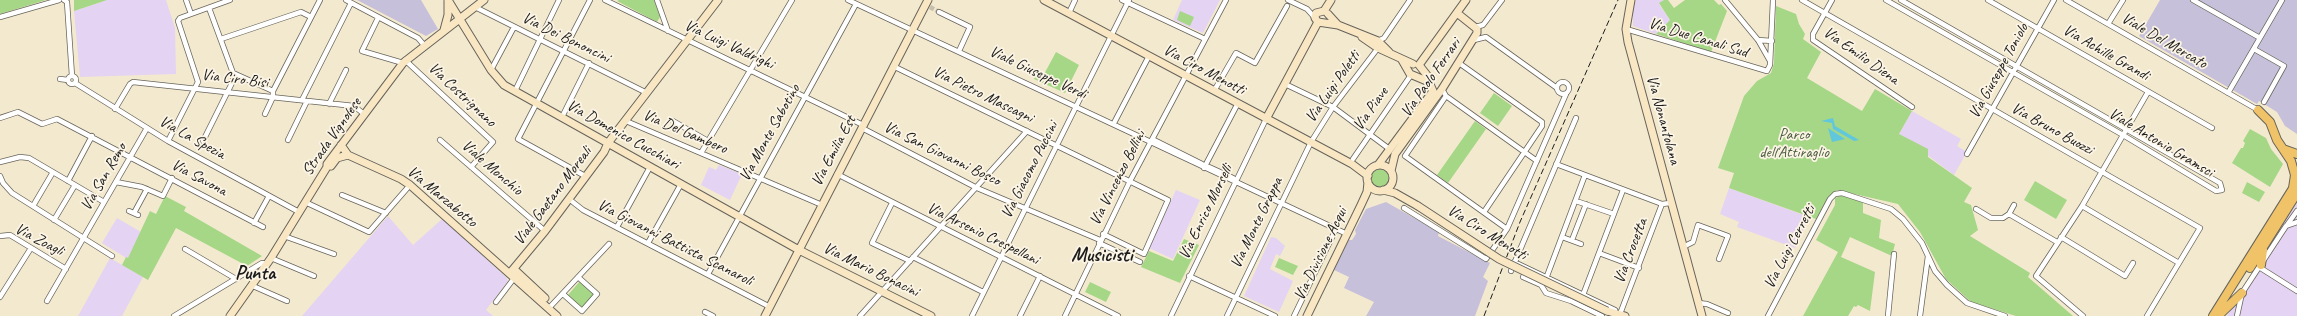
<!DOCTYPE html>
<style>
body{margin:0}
canvas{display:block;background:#f3e9cf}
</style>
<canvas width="2297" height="316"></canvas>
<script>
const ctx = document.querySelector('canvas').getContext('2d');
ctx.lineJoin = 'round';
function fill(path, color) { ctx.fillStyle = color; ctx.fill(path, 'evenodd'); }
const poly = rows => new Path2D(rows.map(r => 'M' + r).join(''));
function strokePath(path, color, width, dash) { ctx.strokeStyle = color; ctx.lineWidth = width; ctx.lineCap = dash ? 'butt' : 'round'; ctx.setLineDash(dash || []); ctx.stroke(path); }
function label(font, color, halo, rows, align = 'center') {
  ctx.font = font + ' Caveat,sans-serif'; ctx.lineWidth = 3.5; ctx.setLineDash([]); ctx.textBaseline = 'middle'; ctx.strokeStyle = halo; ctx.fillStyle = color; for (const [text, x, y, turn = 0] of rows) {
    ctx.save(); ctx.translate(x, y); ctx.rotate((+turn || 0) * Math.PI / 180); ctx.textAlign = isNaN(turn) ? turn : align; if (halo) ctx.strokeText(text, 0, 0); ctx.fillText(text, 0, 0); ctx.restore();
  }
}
fill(poly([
 [107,0,166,0,175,28,176,74,80,77,74,11],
 [1182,0,1220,0,1203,33,1173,20],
 [1636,0,1664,0,1659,4,1670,20,1656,34,1633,26,1633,10],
 [1912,111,1961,139,1957,146,1967,152,1954,175,1899,134],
 [719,165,742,174,730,200,701,185,709,167,716,170],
 [1729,188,1809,217,1795,248,1737,227,1739,222,1720,214],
 [1176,190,1200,200,1173,259,1149,248],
 [2297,203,2297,316,2227,316,2273,240],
 [388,216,413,245,442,219,506,277,508,281,486,310,493,316,302,316],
 [117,218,141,232,128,259,102,243],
 [1271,237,1276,238,1285,246,1280,256,1276,254,1270,269,1293,281,1279,312,1244,296],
 [110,258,143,277,122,316,78,316]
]), '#e4d3f2');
fill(poly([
 [357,0,421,0,438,29,426,36],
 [2160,0,2297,0,2297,134,2285,126,2277,112,2259,101,2257,104,2139,36],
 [1386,202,1439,232,1438,236,1490,263,1483,277,1488,281,1475,316,1366,316,1374,302,1344,288,1349,277,1334,270,1349,240,1352,240,1356,234,1355,230,1366,209]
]), '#c6c0da');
fill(poly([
 [0,0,46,0,0,14],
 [74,0,107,0,74,11],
 [619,0,654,0,660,17,657,22,617,1],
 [1664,0,1668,0,1674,8,1685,0,1714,0,1719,5,1721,4,1727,11,1711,52,1656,34,1670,20,1659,3],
 [1776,6,1796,14,1799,24,1805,34,1803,39,1821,52,1807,78,1862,111,1875,89,1912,111,1899,134,1928,149,1928,157,1972,188,1964,202,1971,205,1978,230,1970,236,2030,273,2028,277,2073,316,2016,316,1971,302,1946,279,1920,232,1898,204,1837,190,1828,197,1816,219,1729,188,1734,173,1718,168,1744,96,1757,81,1771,73,1774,63],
 [1180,11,1194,17,1190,26,1177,20],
 [1056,52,1079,65,1065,93,1034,79,1036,75,1042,78],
 [1494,93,1512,106,1498,126,1480,113],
 [1475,121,1486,129,1448,183,1437,175],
 [2250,129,2266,138,2271,149,2283,164,2270,187,2232,163,2241,148,2243,148,2245,143,2243,141],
 '1371 178a9 9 0 1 1 18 0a9 9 0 1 1-18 0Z',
 [2035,181,2067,200,2056,219,2024,200],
 [2247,182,2265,192,2259,202,2242,193],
 [1843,195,1863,201,1863,213,1881,220,1879,238,1895,244,1892,256,1850,237,1841,257,1875,272,1870,311,1858,305,1856,307,1854,306,1848,316,1803,316,1838,252,1816,240,1835,205,1835,198],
 [165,196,186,207,184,211,262,256,247,266,176,228,148,280,122,265,126,257,128,258,150,211,156,214],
 [1184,239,1199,245,1180,283,1141,267,1149,251,1173,261],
 [1279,258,1298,266,1293,275,1275,267],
 [580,281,594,295,582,308,568,295],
 [1090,282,1111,292,1106,302,1085,292]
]), '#a5d786');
fill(poly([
 [1833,118,1835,126,1859,140,1854,141,1833,129,1832,123,1821,121],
 [1828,128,1845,139,1832,142]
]), '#60c7dd');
strokePath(poly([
 [930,7,939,12]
]), '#c8c0ab', 4.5, [4.5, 2]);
const street = poly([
 [64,0,67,2,72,76],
 [186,0,191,14],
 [346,0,418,38,424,45],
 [605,0,863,125],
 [657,0,668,31],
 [848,0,1347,234],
 [1122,0,1205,39],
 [1288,0,1307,9,1315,18],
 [1725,0,1758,40,1770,61],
 [1802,0,2200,228,2147,316],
 [1832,0,1813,34,1813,40,1912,107],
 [1886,0,2123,135,2216,191,2222,190,2220,183,1901,0],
 [1988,0,2212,128],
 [2066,0,2258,110],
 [2193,0,2260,38],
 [475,7,647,93],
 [939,12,970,27,959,51],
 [1069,13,1075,0],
 [0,17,59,0],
 [378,18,362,51,403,63],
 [2108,24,2123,0],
 [1475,27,1483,25,1502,0],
 [1626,29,1767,71,1770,65,1773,0],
 [221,39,298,13,301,12,311,17],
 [1474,40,1486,37,1557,88],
 [1758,40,1772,41],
 [1378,41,1384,38,1410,0],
 [2254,49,2284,66,2264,102],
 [405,60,493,142,471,167],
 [1459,63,1542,122,1542,126,1484,212],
 [893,66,1168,200,1144,254,1103,234],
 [491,70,514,27],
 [233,73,273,91],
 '68 80a4 4 0 1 1 8 0a4 4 0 1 1-8 0Z',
 [60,79,68,80],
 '1557 88a6 6 0 1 1 12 0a6 6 0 1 1-12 0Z',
 [75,83,168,141,299,212],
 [1285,84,1333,107,1388,148],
 [1442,89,1446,96,1537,161],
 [515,91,559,0],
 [1214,91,1236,53,1255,63,1287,6],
 [2228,93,2282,0],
 [1446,96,1405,156,1507,229],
 [302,100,351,3],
 [329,104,346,70],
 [115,109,130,84,133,82,354,106,364,114],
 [265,114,273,97,273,91,320,0],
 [562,117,589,63],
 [0,118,18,112,42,124,57,119,263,227],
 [626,121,822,205],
 [673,121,708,141],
 [1114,123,1149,56],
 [862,128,977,188,1100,240],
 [288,140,307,101],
 [440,140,545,231],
 [168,141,198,82,178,21,180,18,230,0],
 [203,141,233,81,233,73,209,8],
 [1151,141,1154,140,1202,164],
 [701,153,792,0],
 [1967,154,2054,0],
 [1353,159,1411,75],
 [0,162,20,157,29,158,104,202],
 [1556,164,1662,204],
 [1209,167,1233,178,1235,181],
 [1204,168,1238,103],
 [837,174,1118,316],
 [0,176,3,183,12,193,112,256],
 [585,176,518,139,590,0],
 [68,181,92,136],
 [116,182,142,187,163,196,172,178],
 [342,195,386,213],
 [569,199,583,210,770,307],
 [1576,201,1614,214],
 [305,202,369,232,410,185],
 [892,203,872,243,910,261],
 [2014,205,2009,214,2057,242],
 [33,206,53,172],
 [2082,206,2179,263],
 [1404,208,1486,259,1507,229,1566,94],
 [1976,209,1991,218,2003,218,2009,214],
 [129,211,138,215],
 [134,213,147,189],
 [54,220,75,185],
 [254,223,269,196],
 [2287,225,2297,211],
 [617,227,650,167],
 [0,236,10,235,66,269],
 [284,236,334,254],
 [1562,237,1581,244],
 [2061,237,2125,276,2133,263],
 [1572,240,1586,204],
 [648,243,681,184],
 [1099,243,1140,262],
 [1683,247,1693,242,1698,225,1728,236,1719,259],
 [185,249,236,279],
 [1599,253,1639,268],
 [913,257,983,292],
 [271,258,314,276],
 [1514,262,1615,310],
 [2259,267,2297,291],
 [1511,271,1576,118],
 [1526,271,1523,277,1541,285],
 [708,274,856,4],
 [1189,276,1275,316],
 [1547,276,1585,175],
 [1544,278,1541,285,1546,293,1571,301,1602,316],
 [253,286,287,301],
 [563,294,582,311,597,294,578,277],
 [1583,295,1623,190],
 [0,297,31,248],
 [47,301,147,128],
 [496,302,515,277],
 [1698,303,1707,304,1728,313],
 [549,308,609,244],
 [705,312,713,316],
 [1620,314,1662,204,1670,203],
 [174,316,262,263,267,264],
 [860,316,1027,131],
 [972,316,1129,0],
 [1020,316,1040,276],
 [1065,316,1130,181,1226,0],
 [1171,316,1266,119],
 [1227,316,1311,142,1333,107,1378,48],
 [1294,316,1336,229],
 [1768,316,1830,199,1835,194,1842,193,1891,209,1903,219,1922,243,1935,271,1947,285,1967,303,2005,316],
 [1888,316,1894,254],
 [1920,316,1928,256],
 [2083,316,2036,276,2082,206,2148,92],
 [2237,316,2242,293,2286,226,2297,222]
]);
const secondary = poly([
 [448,0,491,70,504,85,799,250,931,316],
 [1044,0,1352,164,1368,176],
 [1631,0,1626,29,1628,42,1702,316],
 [1324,11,1331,0],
 [1328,14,1338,25,1378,41,1389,52],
 [1318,22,1338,25],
 [1318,22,1315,18,1316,13,1324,11],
 [444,30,448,15,448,1],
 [1362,37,1378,48,1413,64],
 [1419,65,1430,79],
 [1419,65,1466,0],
 [1266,119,1318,22],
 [341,145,348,155,401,179,410,185,557,316],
 [1378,165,1433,91,1429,82,1410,74,1402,60],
 '1367 178a13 13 0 1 1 26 0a13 13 0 1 1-26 0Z',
 [331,166,337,158,348,155],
 [1391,171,1395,154,1442,89,1477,33,1477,29,1457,13],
 [1383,190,1395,193,1418,206],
 [515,270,545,298],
 [510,273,545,231,604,152,608,143,718,0],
 [1607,311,1625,316],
 [230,316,271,258,327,167,327,164,403,63,484,0],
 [765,316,928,0],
 [1307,316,1361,205,1367,192,1368,182]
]);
const highway = poly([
 [2258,110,2270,122,2277,140,2291,161,2295,175,2293,188],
 [2283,149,2297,154],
 [2261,265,2263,250],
 [2250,268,2297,193],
 [2221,313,2242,293],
 [2213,316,2297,182]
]);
strokePath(street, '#67645b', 6);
strokePath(secondary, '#67645b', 9);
strokePath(highway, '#67645b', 10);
strokePath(street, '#fff', 4.5);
strokePath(secondary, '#f9e7c3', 7);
strokePath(highway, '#f0c369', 8);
strokePath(poly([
 [1484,316,1520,222,1618,0]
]), '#1c1c1c', 1, [6, 3]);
const secondaryBridge = poly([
 [1418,206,1499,259,1607,311]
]);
strokePath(secondaryBridge, '#67645b', 9, []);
strokePath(secondaryBridge, '#f9e7c3', 7);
label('16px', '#1c1c1c', '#fcf5e5', [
 ["Via Dei Bononcini",566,38,26],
 ["Via Due Canali Sud",1698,38,17],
 ["Viale Del Mercato",2164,41,30],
 ["Via Luigi Valdrighi",729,45,25],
 ["Via Achille Grandi",2106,53,30],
 ["Via Emilio Diena",1861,56,35],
 ["Via Ciro Menotti",1204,70,28],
 ["Via Giuseppe Toniolo",1999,71,-61],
 ["Viale Giuseppe Verdi",1038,73,25],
 ["Via Paolo Ferrari",1431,78,-55],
 ["Via Ciro Bisi",235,79,7],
 ["Via Luigi Poletti",1333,87,-55],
 ["Via Costrignano",462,95,43],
 ["Via Pietro Mascagni",983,95,26],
 ["Via Piave",1371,109,-55],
 ["Via Nonantolana",1663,120,75],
 ["Via Bruno Buozzi",2052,129,29],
 ["Via Del Gambero",685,132,23],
 ["Via Monte Sabotino",770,133,-61],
 ["Via Domenico Cucchiari",623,135,29],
 ["Strada Vignolese",332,137,-55],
 ["Via La Spezia",192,138,29],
 ["Viale Antonio Gramsci",2161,143,31],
 ["Via Emilia Est",834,151,-62],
 ["Via San Giovanni Bosco",942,154,26],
 ["Viale Monchio",492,168,41],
 ["Via Giacomo Puccini",1030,170,-63],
 ["Via San Remo",104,177,-60],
 ["Via Savona",199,178,28],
 ["Via Vincenzo Bellini",1118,178,-63],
 ["Viale Gaetano Moreali",553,196,-53],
 ["Via Marzabotto",442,197,40],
 ["Via Enrico Morselli",1206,212,-64],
 ["Via Monte Grappa",1257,223,-64],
 ["Via Ciro Menotti",1487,233,32],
 ["Via Arsenio Crespellani",983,234,26],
 ["Via Zoagli",39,240,28],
 ["Via Giovanni Battista Scanaroli",675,243,27],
 ["Via Luigi Cerretti",1790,247,-62],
 ["Via Crocetta",1631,251,-69],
 ["Via Divisione Acqui",1321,254,-64],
 ["Via Mario Bonacini",871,270,26]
]);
label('16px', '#4c5d41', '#fcf5e5', [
 ["Parco",1794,135],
 ["dell'Attiraglio",1794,153]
]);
label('bold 20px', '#1c1c1c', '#fcf5e5', [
 ["Musicisti",1102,256],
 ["Punta",255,274]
]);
</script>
